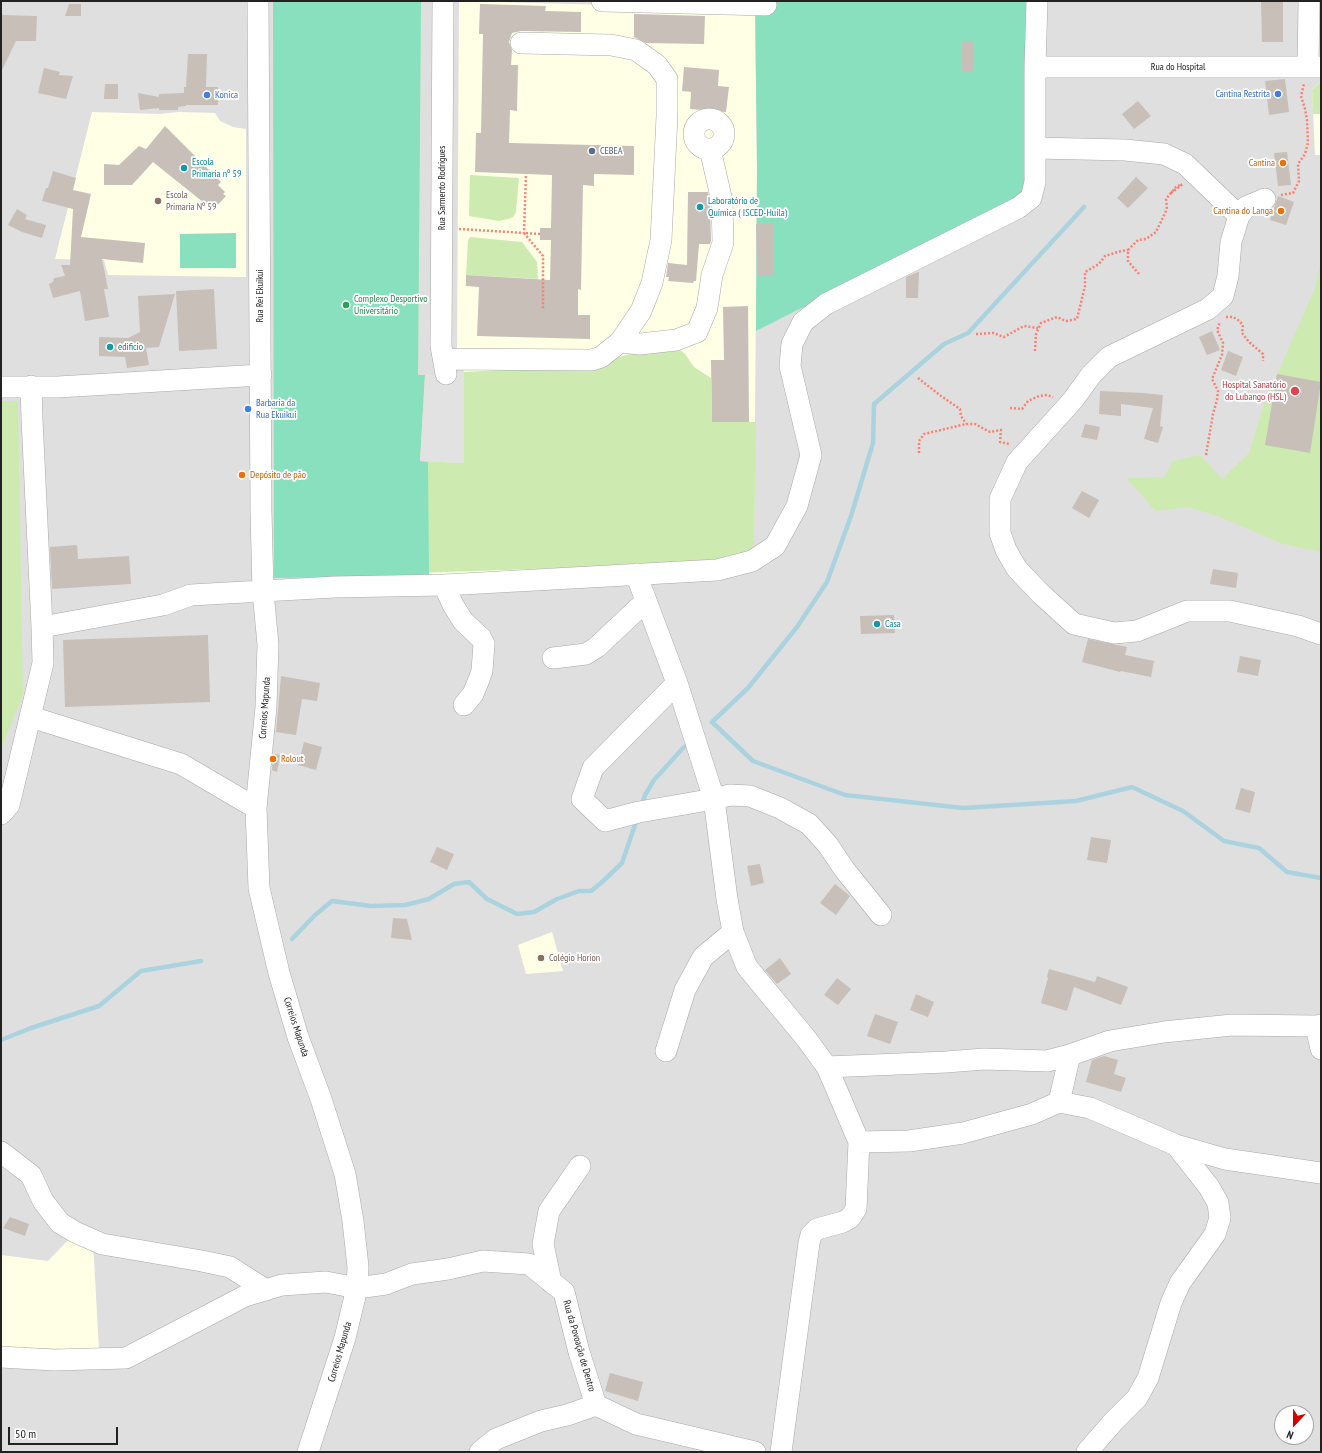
<!DOCTYPE html>
<meta charset="utf-8">
<style>
body{margin:0}
#map{position:relative;width:1322px;height:1453px;overflow:hidden;background:#f2efe9;font-family:"PT Sans Narrow",sans-serif}
canvas{display:block}
.frame{position:absolute;inset:0;border:2px solid #222;pointer-events:none}
.north{position:absolute;left:1274px;top:1405px;width:40px;height:40px;box-sizing:border-box;background:#fff;border:1px solid #a7a7a7;border-radius:50%;rotate:202deg;font-size:11px;font-weight:700;line-height:16px;text-align:center;color:#222}
.north::after{content:'';display:block;margin:auto;width:14px;height:18px;background:#d40000;clip-path:polygon(50% 0,100% 100%,50% 72%,0 100%)}
.scale{position:absolute;left:8px;top:1427px;width:110px;height:18px;box-sizing:border-box;border:2px solid #222;border-top:0;padding-left:5px;font-size:12px;line-height:14px;white-space:nowrap;color:#222;-webkit-text-stroke:3px #fff;paint-order:stroke}
</style>
<div id="map">
<canvas width="1322" height="1453"></canvas>
<div class="frame"></div>
<div class="north">N</div>
<div class="scale">50 m</div>
</div>
<script>
const ctx = document.querySelector('canvas').getContext('2d');
ctx.lineJoin = 'round';
function fill(path, color) { ctx.fillStyle = color; ctx.fill(path, 'evenodd'); }
const poly = rows => new Path2D(rows.map(r => 'M' + r).join(''));
function strokePath(path, color, width, dash) { ctx.strokeStyle = color; ctx.lineWidth = width; ctx.lineCap = dash ? 'butt' : 'round'; ctx.setLineDash(dash || []); ctx.stroke(path); }
function label(font, color, halo, rows, align = 'center') {
  ctx.font = font + ' "PT Sans Narrow",sans-serif'; ctx.lineWidth = 3.5; ctx.setLineDash([]); ctx.textBaseline = 'middle'; ctx.strokeStyle = halo; ctx.fillStyle = color; for (const [text, x, y, turn = 0] of rows) {
    ctx.save(); ctx.translate(x, y); ctx.rotate((+turn || 0) * Math.PI / 180); ctx.textAlign = isNaN(turn) ? turn : align; if (halo) ctx.strokeText(text, 0, 0); ctx.fillText(text, 0, 0); ctx.restore();
  }
}
fill(poly([
 [1,1,1321,1,1321,1452,1,1452],
 [1282,1413,1306,1413,1306,1437,1282,1437]
]), '#e0dfdf');
fill(poly([
 [459,1,755,9,757,168,754,544,725,560,429,576,428,462,464,463,464,372,457,350],
 [1321,81,1321,155,1315,155,1312,90],
 [92,112,160,114,179,112,215,113,220,121,233,127,246,129,246,277,108,275,104,260,55,259],
 [552,932,563,971,526,974,518,945],
 [72,1236,93,1241,99,1350,1,1347,1,1255,48,1261]
]), '#ffffe5');
fill(poly([
 [273,1,421,1,418,375,425,375,420,461,464,463,464,372,600,365,622,356,658,348,675,346,685,354,694,367,711,378,712,422,756,422,754,544,750,551,725,560,648,565,274,578],
 [1321,81,1321,114,1313,114,1312,90],
 [470,175,519,178,516,212,513,217,508,219,499,221,469,216],
 [470,237,522,242,537,262,538,279,466,275,468,241],
 [1321,259,1321,552,1283,544,1220,517,1188,507,1156,511,1126,478,1164,477,1173,461,1200,455,1222,479,1249,453,1263,407,1315,288],
 [1,401,18,401,23,695,1,749]
]), '#cdebb0');
fill(poly([
 [273,1,421,1,418,375,425,375,420,461,428,462,429,576,274,578],
 [755,1,1027,1,1026,171,1023,194,989,213,756,331,757,168],
 [236,233,236,268,180,268,180,234]
]), '#88e0be');
fill(poly([
 [464,372,464,463,420,461,425,375]
]), '#e2e2e2');
strokePath(poly([
 [1084,207,968,333,944,344,874,404,873,443,851,516,827,582,797,627,748,688,712,722,753,761,845,795,963,808,1076,801,1132,787,1183,811,1224,841,1259,848,1287,872,1321,878],
 [642,805,645,795,654,780,684,747],
 [292,939,314,916,332,901,371,906,405,905,429,899,454,884,469,882,487,899,517,914,534,912,557,899,579,891,591,891,601,883,622,863,637,819],
 [1,1040,31,1028,99,1006,141,971,201,961]
]), '#aad3df', 4.5);
fill(poly([
 [1261,1,1283,1,1283,42,1262,42],
 [69,4,81,4,81,16,65,16],
 [480,4,546,6,545,11,581,12,581,32,521,31,512,33,509,42,512,50,511,65,518,65,517,111,510,110,509,143,634,146,634,175,594,174,594,186,583,185,581,290,578,289,578,315,590,315,590,339,477,336,479,287,466,286,466,275,550,280,551,240,540,240,540,228,551,228,552,175,475,172,476,133,481,133,483,34,479,34],
 [634,14,705,16,704,44,646,43,634,37],
 [1,15,37,16,36,41,16,41,1,72],
 [962,41,974,41,974,71,962,71],
 [188,54,207,54,206,87,218,87,218,105,186,105,186,106,178,107,178,110,159,110,159,108,140,110,138,93,159,97,159,94,184,93,184,87,186,87],
 [684,67,719,70,718,86,729,87,726,112,690,109,691,92,682,91],
 [44,68,60,72,59,75,73,76,66,99,38,93],
 [1285,79,1289,112,1269,115,1265,81],
 [105,84,118,84,118,99,104,99],
 [1138,101,1151,116,1134,129,1122,114],
 [165,126,221,182,218,185,225,192,223,194,226,196,213,210,153,162,132,185,104,185,104,164,119,165,139,146,146,149],
 [1287,152,1291,185,1278,186,1274,153],
 [53,171,76,178,73,190,91,194,81,237,145,243,143,263,102,259,108,289,104,289,109,317,85,321,80,291,53,298,49,284,53,282,54,278,65,276,61,265,70,265,73,209,42,201,46,188,48,188],
 [1136,177,1148,188,1128,208,1117,198],
 [688,192,708,192,710,203,711,241,710,244,699,244,696,281,694,281,693,283,668,281,669,277,666,277,668,263,687,265],
 [1278,196,1294,202,1286,225,1270,220],
 [17,209,27,215,25,219,46,225,42,238,22,232,8,225],
 [756,224,773,224,773,275,757,275],
 [918,272,919,272,918,298,906,298,906,277],
 [214,289,217,349,179,351,176,291],
 [175,294,159,347,146,348,149,365,127,368,125,357,99,356,99,337,128,338,140,332,138,296],
 [748,306,749,422,712,422,711,360,724,360,723,307],
 [1212,331,1220,350,1207,355,1199,337],
 [1228,351,1243,357,1236,376,1221,370],
 [1277,374,1321,382,1310,453,1265,445],
 [1100,391,1143,393,1163,395,1160,426,1163,427,1158,443,1144,439,1153,408,1121,404,1121,416,1099,414],
 [1085,424,1100,427,1097,440,1081,437],
 [1082,491,1099,500,1089,518,1072,508],
 [77,545,78,559,129,556,131,584,52,589,50,547],
 [1213,569,1238,573,1236,588,1210,584],
 [894,615,895,633,861,634,860,616],
 [208,635,210,702,65,707,63,640],
 [1088,639,1127,647,1125,655,1154,661,1151,677,1121,671,1120,672,1082,662],
 [1240,656,1261,660,1258,676,1237,672],
 [281,676,320,683,317,701,302,699,296,735,276,732],
 [304,742,322,747,316,770,298,765],
 [273,754,280,755,277,772,272,770],
 [1241,788,1255,792,1250,813,1235,809],
 [1091,837,1111,840,1107,863,1087,860],
 [437,847,454,854,447,870,430,862],
 [760,864,764,883,751,886,747,866],
 [835,884,850,896,836,915,820,903],
 [393,918,407,919,412,940,391,938],
 [780,958,791,974,777,984,765,970],
 [1049,969,1095,982,1097,976,1128,987,1121,1005,1074,987,1067,1011,1041,1003,1048,978,1047,977],
 [837,978,851,989,838,1005,824,995],
 [916,994,934,1002,928,1017,910,1010],
 [875,1014,898,1022,890,1044,867,1036],
 [1104,1056,1118,1060,1114,1074,1126,1078,1121,1092,1086,1082,1092,1060],
 [10,1217,29,1224,25,1236,3,1228],
 [610,1373,643,1382,638,1401,605,1391]
]), '#c7bfb8');
const minor = poly([
 [258,1,261,511,263,591,268,645,266,707,256,808,259,888,279,973,298,1037,321,1099,345,1174,353,1221,358,1267,357,1288,345,1338,308,1452],
 [443,1,441,346,446,374],
 [602,1,766,5],
 [521,43,611,45,636,50,657,65,667,79,667,116,661,240,652,283,641,311,620,342,640,344,676,340,697,332,707,308,712,275,723,243,722,201,710,149],
 [1035,67,1321,67],
 [1308,67,1309,1],
 '694 134a15 15 0 1 1 30 0a15 15 0 1 1-30 0Z',
 [1035,148,1125,150,1164,154,1185,164,1239,216],
 [1265,199,1246,207,1239,216,1231,242,1228,276,1223,296,1208,309,1109,357,1091,375,1073,400,1017,462,1000,499,1000,533,1006,550,1017,569,1041,594,1074,624,1114,633,1137,631,1187,611,1230,611,1298,626,1321,634],
 [444,359,592,360,601,357,620,342],
 [1,387,58,387,261,375],
 [636,574,677,683,714,799,727,899,733,932,747,967,805,1037,827,1067,859,1142,856,1209,850,1218,843,1222,817,1229,811,1235,809,1243,781,1452],
 [444,585,453,605,463,621,481,638,484,644,482,671,478,682,473,694,464,705],
 [42,627,163,605,191,595,335,587,444,585,717,570,752,561,775,546,797,506,811,455,790,366,792,344,803,322,826,304,1018,208,1031,198,1035,182,1035,67,1037,1],
 [553,658,586,654,597,647,646,601],
 [677,683,593,768,582,799,605,821,639,812,714,799,730,795,750,796,780,808,809,824,828,845,844,869,881,915],
 [31,717,181,764,256,808],
 [1,814,9,805,43,663,42,627,32,419,31,386],
 [1316,1026,1321,1049],
 [666,1051,685,990,703,957,733,932],
 [827,1067,946,1062,984,1059,1047,1061,1070,1055,1110,1041,1164,1032,1232,1025,1316,1026,1321,1025],
 [1059,1102,1070,1055],
 [859,1142,909,1141,963,1133,1032,1114,1059,1102,1090,1108,1176,1145,1225,1159,1321,1173],
 [1,1152,31,1175,43,1201,60,1223,75,1232,102,1244,202,1261,230,1267,266,1290],
 [551,1282,543,1244,549,1211,580,1166],
 [1,1357,54,1360,126,1358,245,1296,282,1285,326,1282,357,1288,386,1284,412,1274,448,1269,483,1261,529,1264,564,1292,579,1352,596,1405,636,1424,755,1452],
 [480,1452,496,1439,541,1421,567,1415,596,1405],
 [1087,1452,1113,1422,1137,1398,1148,1378,1171,1303,1180,1283,1215,1234,1220,1218,1218,1203,1209,1187,1176,1145]
]);
strokePath(minor, '#a9a9a9', 22);
strokePath(poly([
 [1171,193,1183,184],
 [1281,195,1293,193,1299,181,1298,164,1305,154,1308,143,1307,120,1305,109,1301,96,1304,84],
 [459,229,524,233,526,174],
 [540,234,524,233,543,256,543,309],
 [1139,274,1128,261,1128,250,1138,240,1146,239,1156,232,1167,209,1166,199,1176,187,1182,184],
 [1226,317,1233,317,1238,320,1243,325,1242,333,1249,342,1263,354,1263,361],
 [976,334,993,333,1004,337,1024,326,1038,328],
 [1035,351,1036,334,1041,323,1057,317,1066,321,1077,319,1085,286,1085,272,1099,264,1105,256,1121,251,1128,250],
 [918,378,941,396,960,409,961,416,966,424],
 [1010,408,1022,409,1028,401,1039,396,1047,395,1053,397],
 [919,453,919,441,924,434,966,424,975,424,990,432,1001,430,1000,442,1009,444],
 [1206,455,1213,414,1217,400,1218,391,1212,379,1222,355,1223,343,1217,330,1220,322]
]), '#fa8072', 2.5, [2, 2]);
strokePath(minor, '#fff', 21);
for (const [x, y, r, color] of [
 [1278,94,4,"#3f7fe0"],
 [207,95,4,"#3f7fe0"],
 [592,151,4,"#5c6f8a"],
 [1283,163,4,"#e8710a"],
 [184,168,4,"#0f9aa8"],
 [158,201,4,"#8d6e63"],
 [700,207,4,"#0f9aa8"],
 [1281,211,4,"#e8710a"],
 [346,305,4,"#2e9e5b"],
 [110,347,4,"#0f9aa8"],
 [1295,391,5,"#e0444e"],
 [248,409,4,"#3f7fe0"],
 [242,475,4,"#e8710a"],
 [877,624,4,"#0f9aa8"],
 [273,759,4,"#e8710a"],
 [541,958,4,"#8d6e63"]
]) { const dot = new Path2D(); dot.arc(x, y, r, 0, 2 * Math.PI); ctx.fillStyle = color; ctx.fill(dot); strokePath(dot, '#fff', 1.5); }
label('10px', '#222', '#fff', [
 ["Rua do Hospital",1178,67],
 ["Rua Sarmento Rodrigues",442,188,-90],
 ["Rua Rei Ekuikui",260,296,-90],
 ["Correios Mapunda",265,708,-86],
 ["Correios Mapunda",296,1027,72],
 ["Rua da Povoação de Dentro",579,1346,74],
 ["Correios Mapunda",340,1352,-74]
]);
label('10px', '#366cbe', '#fff', [
 ["Cantina Restrita",1270,94,"right"],
 ["Konica",215,95],
 ["Barbaria da",256,403],
 ["Rua Ekuikui",256,415]
], 'left');
label('10px', '#4e5e75', '#fff', [
 ["CEBEA",600,151]
], 'left');
label('10px', '#0d838f', '#fff', [
 ["Escola",192,162],
 ["Primaria nº 59",192,174],
 ["Laboratório de",708,201],
 ["Química ( ISCED-Huíla)",708,213],
 ["edificio",118,347],
 ["Casa",885,624]
], 'left');
label('10px', '#c56008', '#fff', [
 ["Cantina",1275,163],
 ["Cantina do Langa",1273,211],
 ["Depósito de pão",250,475,"left"],
 ["Rolout",281,759,"left"]
], 'right');
label('10px', '#785e54', '#fff', [
 ["Escola",166,195],
 ["Primaria Nº 59",166,207],
 ["Colégio Horion",549,958]
], 'left');
label('10px', '#27864d', '#fff', [
 ["Complexo Desportivo",354,299],
 ["Universitário",354,311]
], 'left');
label('10px', '#be3a42', '#fff', [
 ["Hospital Sanatório",1286,385],
 ["do Lubango (HSL)",1286,397]
], 'right');
</script>
